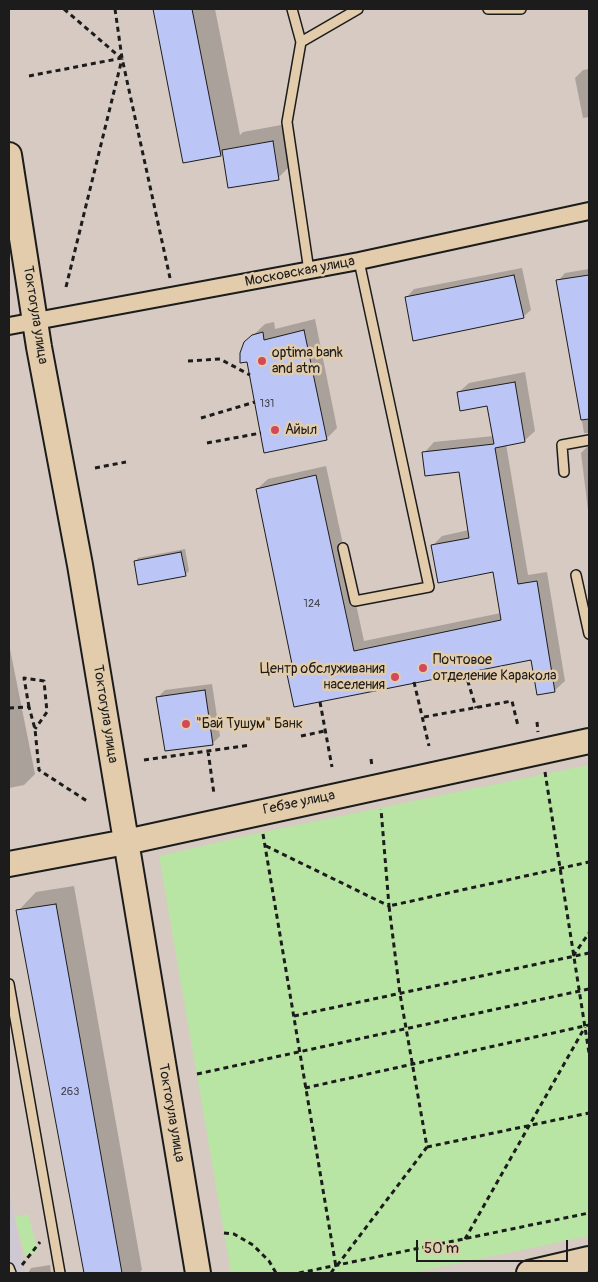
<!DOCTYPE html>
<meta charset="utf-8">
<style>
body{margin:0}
#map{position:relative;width:598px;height:1282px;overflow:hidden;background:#d6cac2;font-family:Pangolin,sans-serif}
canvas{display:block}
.frame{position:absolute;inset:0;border:10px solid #1c1c1c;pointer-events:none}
.scale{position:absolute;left:416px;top:1240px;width:152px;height:22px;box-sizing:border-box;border:2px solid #1c1c1c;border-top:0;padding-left:6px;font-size:15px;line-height:18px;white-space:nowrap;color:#1c1c1c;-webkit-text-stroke:4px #e2ccab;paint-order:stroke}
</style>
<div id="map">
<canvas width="598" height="1282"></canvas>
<div class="frame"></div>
<div class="scale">50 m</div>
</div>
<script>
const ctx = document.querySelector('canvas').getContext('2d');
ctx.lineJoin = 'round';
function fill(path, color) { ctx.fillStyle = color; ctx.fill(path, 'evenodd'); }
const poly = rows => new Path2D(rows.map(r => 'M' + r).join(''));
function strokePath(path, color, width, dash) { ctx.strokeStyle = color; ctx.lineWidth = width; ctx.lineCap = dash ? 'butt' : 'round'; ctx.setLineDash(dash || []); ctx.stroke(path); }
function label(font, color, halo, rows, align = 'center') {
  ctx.font = font + ' Pangolin,sans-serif'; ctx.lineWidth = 5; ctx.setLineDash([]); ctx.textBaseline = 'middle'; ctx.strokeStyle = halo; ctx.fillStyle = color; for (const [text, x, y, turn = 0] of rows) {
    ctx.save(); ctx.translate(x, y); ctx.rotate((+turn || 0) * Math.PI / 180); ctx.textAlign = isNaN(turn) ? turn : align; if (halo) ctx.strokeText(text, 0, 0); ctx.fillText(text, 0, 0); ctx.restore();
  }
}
fill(poly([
 [9,1192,25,1273,9,1273]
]), '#cec8d2');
fill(poly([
 [589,765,589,1236,412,1273,231,1273,159,856,263,832],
 [28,1214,38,1252,25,1256,15,1217]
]), '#b8e5a3');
fill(poly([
 [155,9,215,9,240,135,243,132,292,123,297,159,278,178,224,151,221,155,184,162],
 [589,69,589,117,583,118,575,78,583,70],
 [522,268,531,310,523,317,407,297,414,289],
 [589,269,589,433,584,433,558,281,565,273],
 [315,319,337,428,326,439,245,343,265,324,274,322,275,329],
 [525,372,535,431,524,441,506,444,528,575,547,572,565,681,554,691,532,659,287,666,292,660,257,489,268,479,326,466,364,641,501,613,494,570,432,546,442,536,469,530,460,471,424,453,434,442,494,436,488,404,458,393,469,383],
 [589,445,589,509,588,510,581,453],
 [185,549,189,571,185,575,135,562,138,558],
 [9,644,35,774,24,785,9,788],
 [212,684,220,736,212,744,157,698,165,690],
 [74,886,142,1270,139,1273,85,1273,18,911,36,892],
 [50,1265,51,1273,28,1273,31,1268]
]), '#0003');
const building = poly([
 [153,9,192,9,221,156,183,163,153,9],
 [273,141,279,180,228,188,222,150,273,141],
 [514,275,524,318,413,341,405,297,514,275],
 [589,275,589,419,581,420,556,280,589,275],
 [304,330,327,440,264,453,247,362,240,363,240,353,244,342,252,335,263,332,264,340,304,330],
 [515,382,525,442,495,448,518,584,537,581,555,692,537,695,531,660,294,707,285,665,292,664,256,489,316,475,354,651,501,620,493,572,438,583,431,545,469,538,459,472,425,476,422,452,494,444,487,406,460,411,457,392,515,382],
 [181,552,186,576,138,585,134,561,181,552],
 [205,690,213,745,165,751,156,697,205,690],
 [56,904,122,1273,84,1273,16,910,56,904]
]);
fill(building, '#bbc5f6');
strokePath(building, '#1c1c1c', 1);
const service = poly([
 [292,9,301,42,287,122,309,271],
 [488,9,521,9],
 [301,42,358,9],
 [564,472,562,445,589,440],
 [343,548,355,601,429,587,359,261],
 [576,575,589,634],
 [9,984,60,1273],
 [9,1268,11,1273]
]);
const minor = poly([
 [9,326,359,261,589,211]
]);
const secondary = poly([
 [9,155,39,347,80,565,198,1273],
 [9,864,126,842,589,741],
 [529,1273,589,1259]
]);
strokePath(service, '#1c1c1c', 12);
strokePath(minor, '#1c1c1c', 20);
strokePath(secondary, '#1c1c1c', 28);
strokePath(poly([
 [64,9,121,58],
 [115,9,122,58,170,278],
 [29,76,122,58],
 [66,287,122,59],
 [188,361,220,359,250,375],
 [201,418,255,402],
 [207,443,261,433],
 [95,468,126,462],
 [465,672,476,708],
 [414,682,429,746],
 [320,702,332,767],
 [29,707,24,678,44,681,47,712,35,729],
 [9,708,29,707,35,729,39,770,87,801],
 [424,717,512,701,518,726],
 [537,722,538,732],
 [301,736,325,731],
 [208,751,214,794],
 [371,759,372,766],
 [144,760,251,745],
 [545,772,589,1053],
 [263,834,336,1267,427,1147,400,994,389,906,589,862],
 [266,846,389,906,381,809],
 [573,956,589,933],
 [294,1016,589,953],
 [197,1074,589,989],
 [305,1088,589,1025],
 [427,1147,589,1113],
 [224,1233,234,1234,253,1245,269,1261,276,1273],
 [465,1239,585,1027],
 [22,1265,40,1242],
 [299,1273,589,1213],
 [331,1273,335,1267]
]), '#1c1c1c', 3, [5, 4]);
strokePath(service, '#e2ccab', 9);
strokePath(minor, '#e2ccab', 16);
strokePath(secondary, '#e2ccab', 24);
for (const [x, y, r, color] of [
 [262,361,5,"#d1495b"],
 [275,430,5,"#d1495b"],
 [423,668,5,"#d1495b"],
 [395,677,5,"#d1495b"],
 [186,724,5,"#d1495b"]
]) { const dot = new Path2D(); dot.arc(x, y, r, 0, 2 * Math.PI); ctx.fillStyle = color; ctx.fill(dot); strokePath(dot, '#e2ccab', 2); }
label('11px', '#444652', null, [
 ["131",267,404],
 ["124",312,604],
 ["263",70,1092]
]);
label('14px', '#1c1c1c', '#e2ccab', [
 ["Московская улица",300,272,-11],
 ["Токтогула улица",35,315,81],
 ["Токтогула улица",105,714,81],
 ["Гебзе улица",299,803,-12],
 ["Токтогула улица",171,1113,80]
]);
label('14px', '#1c1c1c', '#e2ccab', [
 ["optima bank",272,353],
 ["and atm",272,369],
 ["Айыл",285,430],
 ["Почтовое",433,660],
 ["отделение Каракола",433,676],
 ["Центр обслуживания",385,669,"right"],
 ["населения",385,685,"right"],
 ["\"Бай Тушум\" Банк",196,724]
], 'left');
</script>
